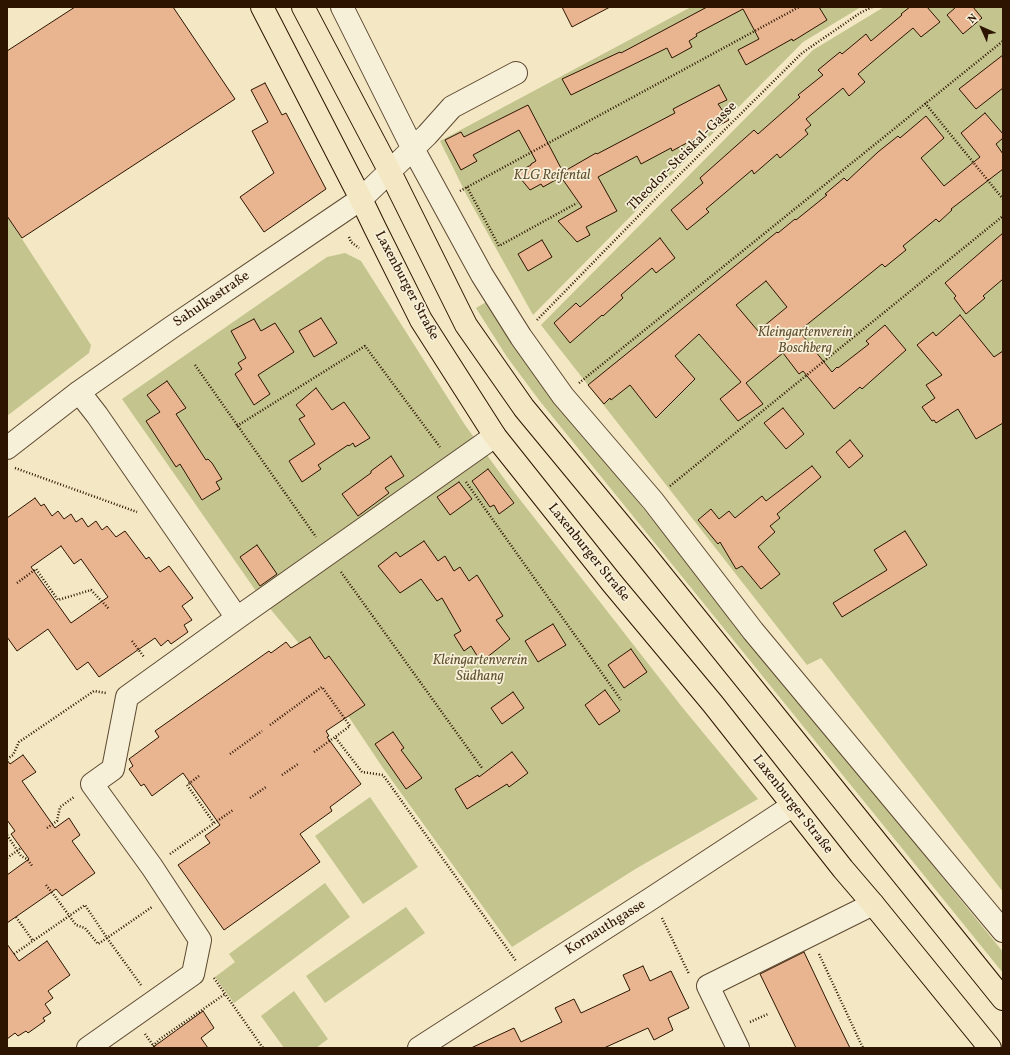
<!DOCTYPE html>
<meta charset="utf-8">
<style>
body{margin:0}
#map{position:relative;width:1010px;height:1055px;overflow:hidden;background:#f3e8c3;font-family:Vollkorn,serif}
canvas{display:block}
.frame{position:absolute;inset:0;border:8px solid #2d1401;pointer-events:none}
.north{position:absolute;left:962px;top:8px;width:40px;height:40px;-webkit-text-stroke:3px #f7f0d8;paint-order:stroke;rotate:315deg;font-size:11px;font-weight:700;line-height:16px;text-align:center;color:#2d1401}
.north::after{content:'';display:block;margin:auto;width:14px;height:18px;background:#2d1401;clip-path:polygon(50% 0,100% 100%,50% 72%,0 100%)}
</style>
<div id="map">
<canvas width="1010" height="1055"></canvas>
<div class="frame"></div>
<div class="north">N</div>
</div>
<script>
const ctx = document.querySelector('canvas').getContext('2d');
ctx.lineJoin = 'round';
function fill(path, color) { ctx.fillStyle = color; ctx.fill(path, 'evenodd'); }
const poly = rows => new Path2D(rows.map(r => 'M' + r).join(''));
function strokePath(path, color, width, dash) { ctx.strokeStyle = color; ctx.lineWidth = width; ctx.lineCap = dash ? 'butt' : 'round'; ctx.setLineDash(dash || []); ctx.stroke(path); }
function label(font, color, halo, rows, align = 'center') {
  ctx.font = font + ' Vollkorn,serif'; ctx.lineWidth = 3.5; ctx.setLineDash([]); ctx.textBaseline = 'middle'; ctx.strokeStyle = halo; ctx.fillStyle = color; for (const [text, x, y, turn = 0] of rows) {
    ctx.save(); ctx.translate(x, y); ctx.rotate((+turn || 0) * Math.PI / 180); ctx.textAlign = isNaN(turn) ? turn : align; if (halo) ctx.strokeText(text, 0, 0); ctx.fillText(text, 0, 0); ctx.restore();
  }
}
fill(poly([
 [691,7,861,7,803,42,533,315,467,196,440,141],
 [884,7,1003,7,1003,892,821,658,807,665,541,325,813,50],
 [7,216,91,345,89,353,7,416],
 [345,253,361,261,465,425,511,488,682,707,758,799,637,868,512,947,383,768,302,647,258,594,122,399,327,257],
 [488,301,608,465,1003,952,1003,973,539,400,507,357,476,308],
 [370,797,418,867,363,904,315,836],
 [325,883,350,917,234,1003,215,977,235,962,229,954],
 [406,907,425,933,325,1003,306,976],
 [294,991,328,1039,316,1048,284,1048,261,1016]
]), '#c3c48e');
const building = poly([
 [75,7,173,7,235,99,22,238,7,216,7,51,75,7],
 [562,7,610,7,572,27,562,7],
 [707,7,819,7,827,20,793,41,792,39,746,65,738,50,759,39,743,9,696,34,697,36,689,41,692,47,672,58,667,48,571,95,562,79,620,52,621,53,707,7],
 [910,7,927,7,940,22,921,37,913,28,877,58,858,74,865,82,849,96,843,88,806,119,811,125,805,130,808,134,780,158,777,154,754,174,752,170,706,209,709,212,687,230,671,210,703,183,700,178,754,130,758,134,800,97,798,95,823,75,818,70,840,52,842,54,866,34,871,41,902,15,901,14,910,7],
 [956,7,973,7,982,18,963,34,947,15,956,7],
 [1003,55,1003,88,976,109,959,89,1003,55],
 [265,83,282,115,286,113,326,189,264,232,240,197,274,173,252,131,268,122,251,90,265,83],
 [719,85,727,100,718,104,729,120,672,151,671,148,641,164,637,156,598,177,617,211,586,227,590,235,577,242,558,221,582,207,561,177,543,187,541,184,530,190,516,173,531,165,531,164,536,161,519,130,473,155,477,161,461,170,445,140,461,132,464,137,528,105,563,172,596,153,597,154,675,113,673,109,719,85],
 [985,113,1003,134,1003,138,996,144,1003,154,1003,169,951,209,952,210,939,222,936,219,903,246,906,250,885,267,882,264,799,331,832,372,837,367,838,368,869,344,866,341,885,325,906,350,862,389,860,387,834,409,803,371,799,374,783,353,746,383,763,404,738,421,720,399,741,382,699,334,675,356,695,379,656,418,630,385,611,400,610,398,604,404,588,385,777,232,778,233,795,219,796,220,827,195,825,194,844,178,847,181,878,152,898,136,900,138,926,116,944,138,921,158,944,186,980,157,961,133,985,113],
 [766,281,787,307,758,331,736,305,766,281],
 [1003,233,1003,279,983,296,985,298,966,314,954,298,956,296,945,283,1003,233],
 [660,238,675,258,656,273,652,268,621,295,623,298,603,316,602,315,570,343,554,323,576,303,580,307,660,238],
 [542,240,552,257,528,271,518,254,542,240],
 [960,315,994,357,1003,351,1003,423,976,439,958,409,936,423,934,420,932,421,922,407,935,398,926,385,942,375,917,345,933,332,936,336,960,315],
 [321,318,337,343,314,357,299,331,321,318],
 [254,319,261,331,275,323,294,352,258,375,270,394,254,405,235,374,242,369,238,363,246,358,231,331,254,319],
 [167,381,186,408,176,414,206,460,208,459,212,463,222,479,216,482,220,489,202,500,180,464,176,467,146,421,160,412,147,395,167,381],
 [316,388,332,410,344,402,370,438,355,447,353,443,349,446,348,445,318,465,321,469,302,482,289,461,315,444,299,419,305,416,296,405,316,388],
 [783,408,804,434,786,449,764,423,783,408],
 [850,440,863,456,849,468,836,452,850,440],
 [391,456,404,476,385,488,389,493,358,516,342,494,371,473,371,471,391,456],
 [812,466,821,477,777,514,780,518,770,526,775,532,758,547,780,574,761,589,742,566,736,569,720,542,718,544,698,520,711,509,719,519,729,511,735,518,762,496,766,501,812,466],
 [488,469,514,503,499,514,494,505,490,507,472,481,488,469],
 [459,482,472,499,450,515,437,497,459,482],
 [35,498,41,506,44,504,52,516,58,511,64,519,71,514,76,522,82,518,88,527,96,521,102,530,107,526,116,537,125,531,146,559,149,557,160,572,169,566,193,598,182,606,192,620,184,625,188,632,171,644,168,640,161,646,155,638,99,677,88,662,77,670,48,629,17,651,7,637,7,518,35,498],
 [61,546,74,564,81,559,108,597,71,623,31,567,61,546],
 [905,531,927,565,842,617,833,603,887,570,874,550,905,531],
 [424,541,438,561,445,556,454,571,460,567,469,581,477,575,503,616,496,620,510,639,481,662,471,646,464,651,454,635,461,631,442,598,437,601,421,579,400,593,378,566,396,552,400,557,424,541],
 [257,545,277,574,260,586,240,557,257,545],
 [553,624,566,645,538,662,525,641,553,624],
 [310,637,325,659,329,656,365,705,326,731,329,736,327,737,361,784,330,807,332,811,300,834,320,862,224,930,178,865,210,843,205,836,220,825,183,773,152,796,144,784,141,786,129,769,133,766,129,759,159,737,155,731,269,651,271,653,286,642,291,648,310,637],
 [631,649,647,672,624,688,608,665,631,649],
 [605,690,620,711,599,725,585,705,605,690],
 [513,692,524,708,502,724,491,708,513,692],
 [393,732,404,748,401,750,422,778,406,789,375,744,393,732],
 [512,752,528,773,509,787,507,784,467,809,455,789,478,775,479,777,512,752],
 [23,755,36,772,22,781,55,828,69,818,80,835,72,841,95,873,62,896,56,889,7,923,7,875,29,859,11,834,15,831,7,820,7,760,10,764,23,755],
 [47,941,70,975,48,991,53,998,45,1004,51,1013,43,1018,45,1021,28,1033,26,1031,18,1036,15,1033,7,1039,7,944,19,961,47,941],
 [804,952,831,1009,850,1048,796,1048,760,974,804,952],
 [643,966,650,981,671,971,689,1008,668,1018,673,1030,654,1040,648,1028,604,1048,471,1048,514,1028,521,1042,562,1022,555,1008,574,999,581,1013,630,990,623,975,643,966],
 [203,1011,214,1028,201,1038,208,1048,152,1048,203,1011]
]);
fill(building, '#e9b591');
strokePath(building, '#2d1401', 1);
const minor = poly([
 [342,7,411,145,482,275,521,337,563,396,653,501,753,631,1003,931],
 [79,392,97,415,237,618,127,697,113,769,92,784,152,867,200,940,193,974,88,1048],
 [7,448,79,392,172,327,361,199,427,135,452,107,516,73],
 [237,618,495,436],
 [419,1048,652,898,792,806],
 [738,1048,708,986,873,904]
]);
const major = poly([
 [262,7,361,199,375,228,421,320,495,436,612,583,713,704,843,869,873,904,990,1048],
 [303,7,390,172,466,325,524,408,643,552,1003,999]
]);
strokePath(minor, '#5e4932', 24);
strokePath(major, '#2d1401', 24);
strokePath(poly([
 [925,103,1003,199],
 [467,187,499,246,577,203],
 [460,191,799,7],
 [349,237,351,242,359,248],
 [537,320,659,195,802,53,860,13,872,7],
 [195,365,316,537],
 [579,383,1003,41],
 [237,426,365,346,440,447],
 [15,468,137,512],
 [466,482,621,700],
 [670,486,1003,216],
 [341,572,482,768],
 [17,583,36,569,58,600,91,590,109,609],
 [7,589,8,589],
 [132,641,144,657],
 [270,725,322,687,350,726,335,737],
 [314,752,335,737,362,772,383,775,516,961],
 [230,754,262,731],
 [7,759,13,755,19,742,94,691,106,693],
 [282,775,298,764],
 [199,776,187,785,214,823],
 [250,798,266,787],
 [47,828,57,821,60,807,74,797],
 [7,835,21,856,27,859,33,867],
 [170,854,233,810],
 [7,858,21,848],
 [46,885,57,899],
 [16,917,33,941],
 [662,918,689,974],
 [14,954,85,905,107,938,98,944],
 [819,954,863,1048],
 [214,978,263,1048],
 [141,985,107,938,152,907],
 [750,1022,768,1014],
 [145,1034,155,1048],
 [153,1046,160,1039,225,994]
]), '#2d1401', 2.5, [1, 2]);
strokePath(minor, '#f7f0d8', 22);
strokePath(major, '#f3e8c3', 22);
strokePath(poly([
 [57,899,76,925,85,928,98,944]
]), '#2d1401', 2.5, [1, 2]);
label('14px', '#2d1401', '#f7f0d8', [
 ["Theodor-Steiskal-Gasse",683,157,-45],
 ["Laxenburger Straße",406,286,62],
 ["Sahulkastraße",212,300,-34],
 ["Laxenburger Straße",588,553,51],
 ["Laxenburger Straße",792,805,52],
 ["Kornauthgasse",606,928,-32]
]);
label('italic 14px', '#625232', '#f7f0d8', [
 ["KLG Reifental",552,176],
 ["Kleingartenverein",805,333],
 ["Boschberg",805,349],
 ["Kleingartenverein",480,661],
 ["Südhang",480,677]
]);
</script>
